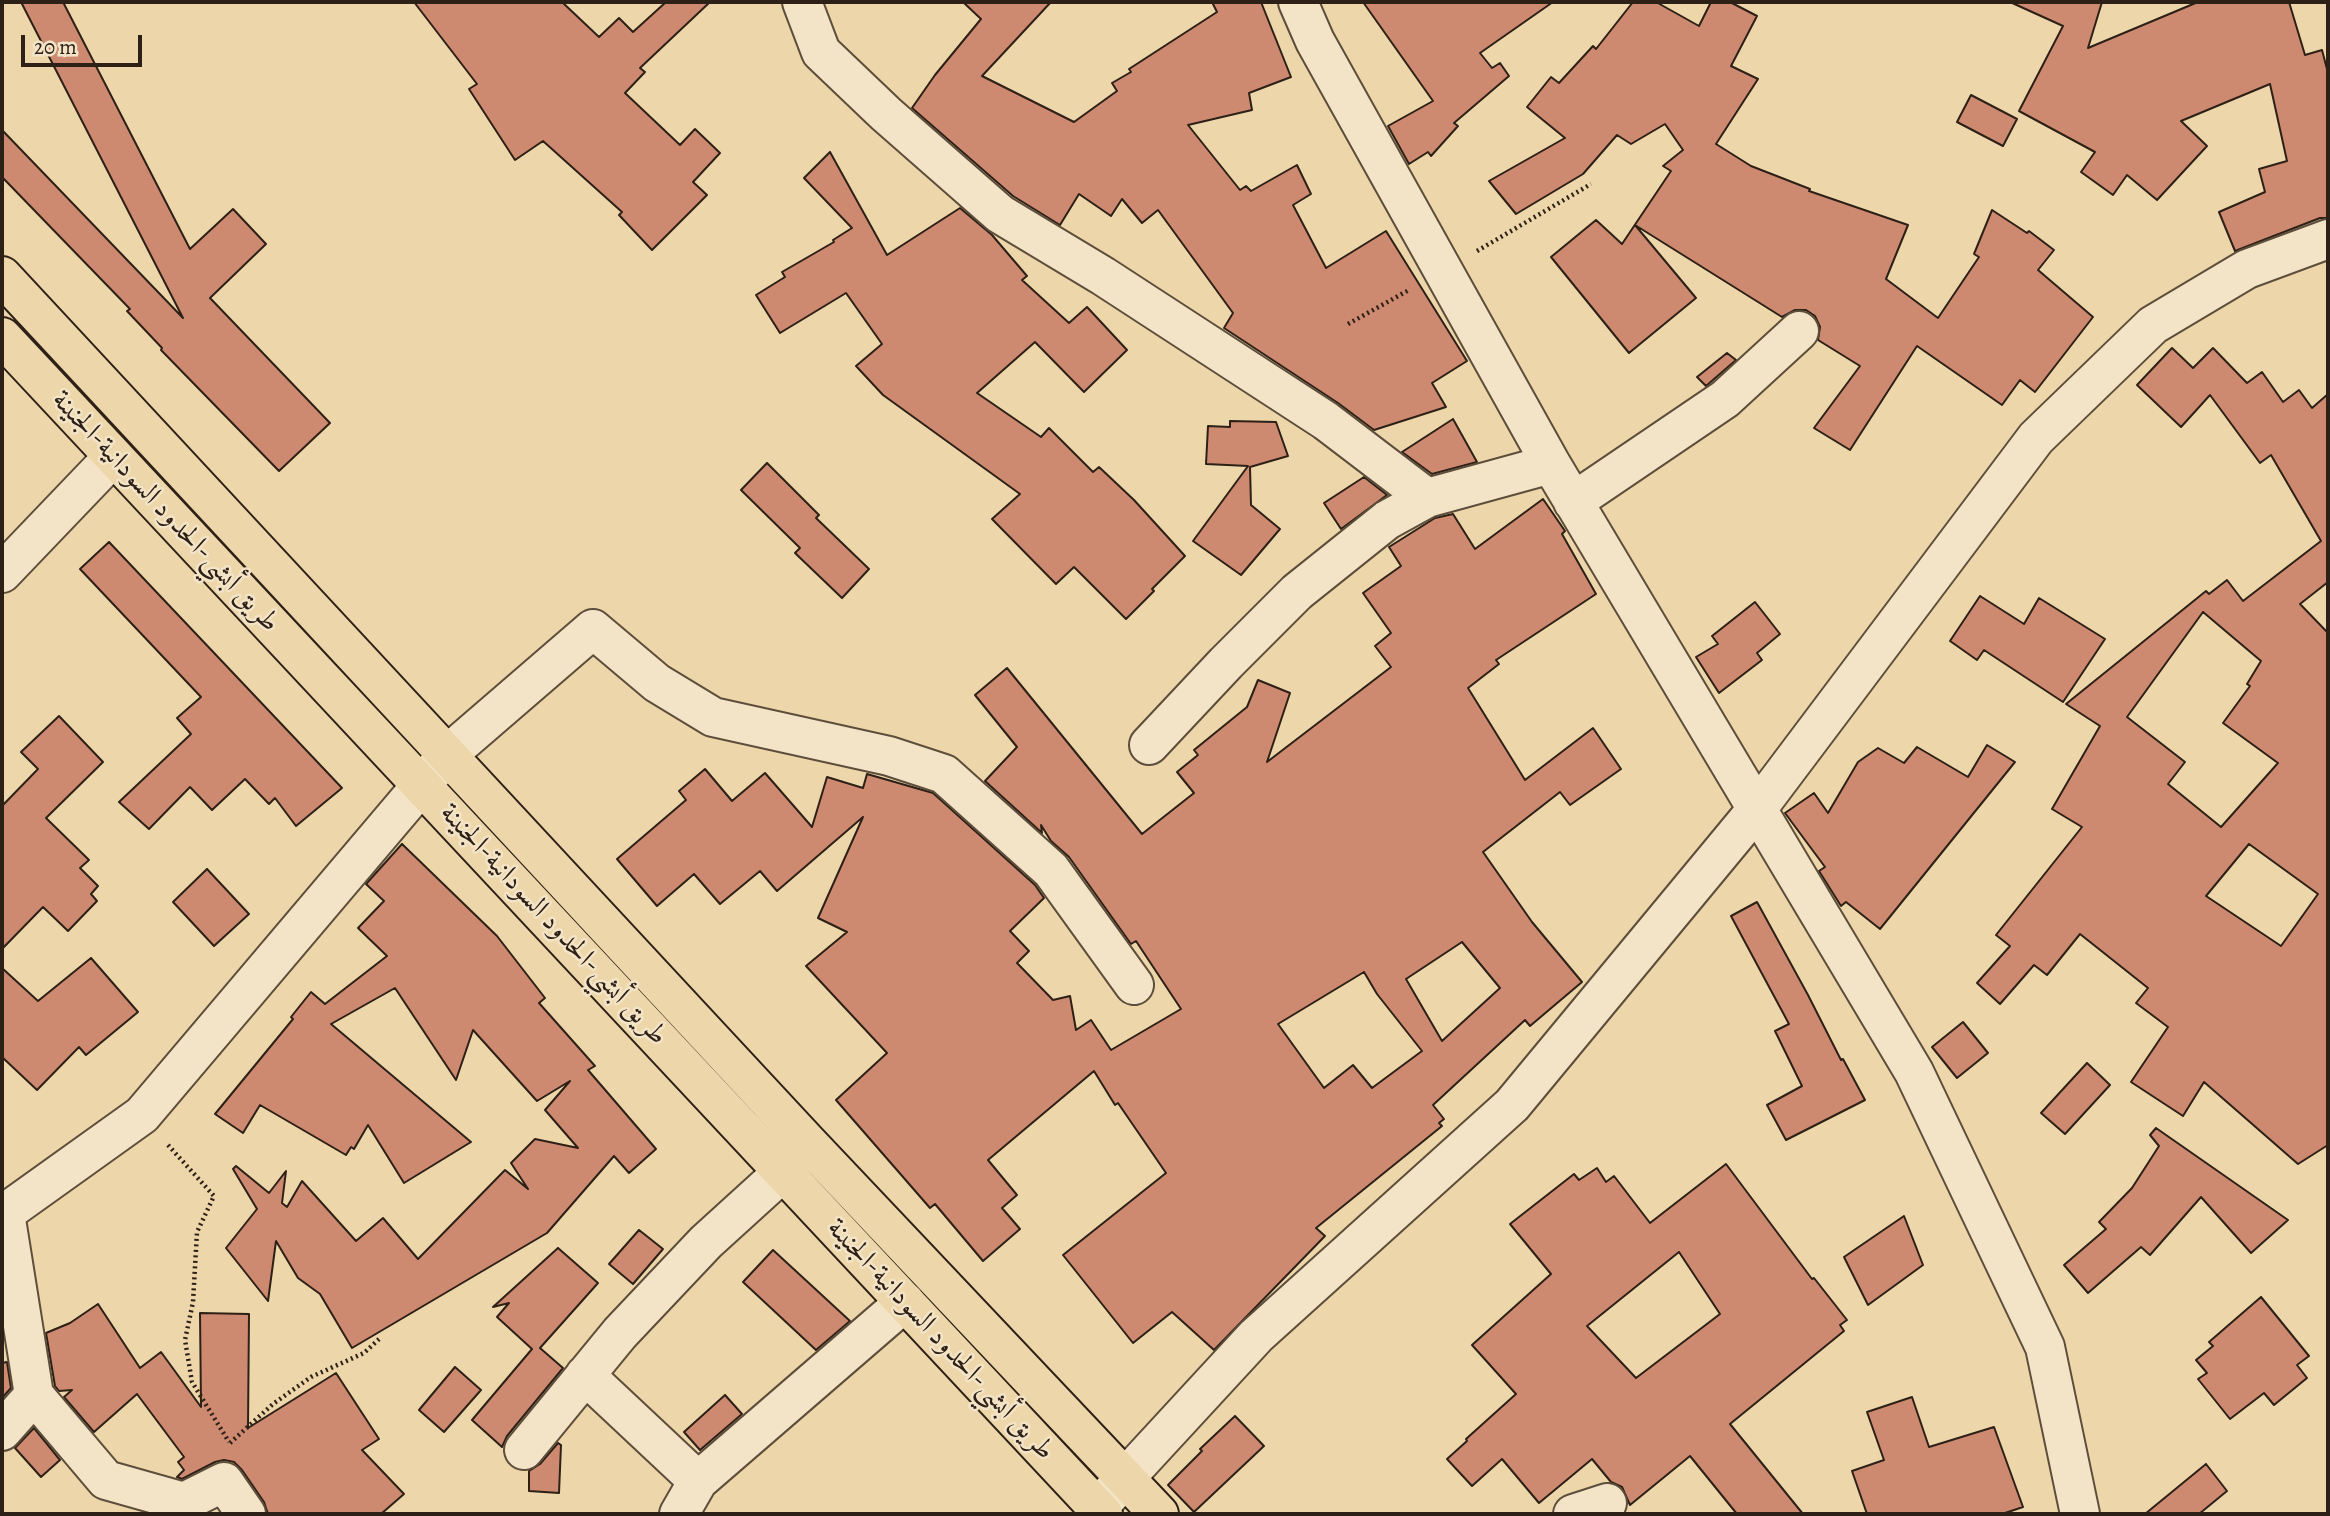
<!DOCTYPE html>
<meta charset="utf-8">
<style>
body{margin:0}
#map{position:relative;width:2330px;height:1516px;overflow:hidden;background:#edd6a9;font-family:Alegreya,serif}
canvas{display:block}
.frame{position:absolute;inset:0;border:4px solid #2d2016;pointer-events:none}
.scale{position:absolute;left:21px;top:35px;width:121px;height:32px;box-sizing:border-box;border:4px solid #2d2016;border-top:0;padding-left:9px;font-size:21px;line-height:24px;white-space:nowrap;color:#2d2016;-webkit-text-stroke:5px #f3e4c7;paint-order:stroke}
</style>
<div id="map">
<canvas width="2330" height="1516"></canvas>
<div class="frame"></div>
<div class="scale">20 m</div>
</div>
<script>
const ctx = document.querySelector('canvas').getContext('2d');
ctx.lineJoin = 'round';
function fill(path, color) { ctx.fillStyle = color; ctx.fill(path, 'evenodd'); }
const poly = rows => new Path2D(rows.map(r => 'M' + r).join(''));
function strokePath(path, color, width, dash) { ctx.strokeStyle = color; ctx.lineWidth = width; ctx.lineCap = dash ? 'butt' : 'round'; ctx.setLineDash(dash || []); ctx.stroke(path); }
function label(font, color, halo, rows, align = 'center') {
  ctx.font = font + ' Alegreya,Amiri,serif'; ctx.lineWidth = 5; ctx.setLineDash([]); ctx.textBaseline = 'middle'; ctx.strokeStyle = halo; ctx.fillStyle = color; for (const [text, x, y, turn = 0] of rows) {
    ctx.save(); ctx.translate(x, y); ctx.rotate((+turn || 0) * Math.PI / 180); ctx.textAlign = isNaN(turn) ? turn : align; if (halo) ctx.strokeText(text, 0, 0); ctx.fillText(text, 0, 0); ctx.restore();
  }
}
const building = poly([
 [21,2,63,2,190,249,233,209,266,244,210,298,330,423,279,471,161,350,162,348,127,311,130,309,2,177,2,130,183,318,21,2],
 [414,2,562,2,599,37,619,18,633,32,666,2,710,2,640,68,645,72,625,93,680,145,695,129,720,153,693,182,707,195,652,250,619,215,622,212,543,141,515,160,469,89,477,84,414,2],
 [963,2,1051,2,982,76,1074,122,1117,91,1112,83,1131,72,1129,69,1217,12,1212,2,1261,2,1291,77,1249,93,1252,110,1188,125,1240,190,1246,186,1251,191,1297,165,1311,194,1293,205,1326,268,1386,231,1467,361,1432,383,1446,407,1374,430,1338,403,1224,328,1233,313,1158,210,1142,223,1122,199,1111,216,1079,194,1060,225,1013,196,912,108,935,75,981,19,963,2],
 [1363,2,1553,2,1480,53,1492,68,1500,63,1509,76,1454,123,1458,126,1431,156,1428,152,1409,164,1388,126,1433,101,1363,2],
 [1633,2,1656,2,1699,26,1711,2,1730,2,1757,16,1731,66,1758,79,1716,144,1751,166,1810,189,1809,191,1908,225,1886,279,1938,318,1979,257,1974,254,1992,210,2027,233,2029,231,2054,250,2038,270,2093,317,2035,392,2020,380,2002,405,1917,346,1850,450,1814,428,1860,366,1818,340,1820,327,1815,316,1806,310,1795,310,1782,317,1635,225,1696,298,1629,353,1551,257,1596,220,1622,244,1671,171,1663,166,1683,150,1665,124,1631,144,1617,135,1583,174,1516,214,1489,181,1565,138,1527,107,1551,77,1559,83,1593,46,1596,49,1633,2],
 [2010,2,2102,2,2088,48,2198,2,2289,2,2305,55,2322,50,2328,73,2328,218,2320,218,2235,251,2219,212,2265,192,2259,169,2287,161,2270,84,2181,121,2207,146,2157,200,2127,175,2113,195,2081,172,2095,152,2019,111,2063,26,2010,2],
 [1971,95,2017,119,2003,146,1957,122,1971,95],
 [830,152,887,255,960,208,992,235,1027,276,1022,280,1069,323,1087,307,1127,350,1084,392,1035,342,977,393,1041,437,1049,428,1093,472,1099,467,1134,500,1185,556,1152,589,1154,591,1126,619,1074,567,1056,584,992,519,1020,494,883,395,856,366,882,344,846,293,780,333,756,295,785,277,782,272,834,242,833,240,852,228,804,178,830,152],
 [2172,348,2193,368,2213,348,2247,383,2262,372,2283,402,2299,390,2312,408,2328,394,2328,582,2300,604,2328,633,2328,1145,2298,1164,2204,1082,2183,1116,2131,1082,2168,1027,2136,1003,2148,988,2080,934,2047,975,2034,965,2000,1004,1977,983,2010,946,1996,935,2082,827,2052,809,2100,726,2066,704,2206,591,2209,594,2227,580,2243,601,2321,541,2271,455,2260,463,2210,395,2181,427,2137,385,2172,348],
 [2203,612,2261,661,2247,684,2250,686,2223,723,2278,763,2221,827,2168,784,2185,762,2127,717,2203,612],
 [2249,844,2318,894,2281,946,2206,896,2249,844],
 [1727,353,1736,360,1706,386,1697,377,1727,353],
 [1453,419,1477,462,1432,474,1402,452,1453,419],
 [1230,421,1276,422,1288,456,1250,467,1251,505,1280,529,1241,575,1193,541,1248,466,1206,464,1208,426,1230,427,1230,421],
 [767,463,819,515,816,518,869,569,842,598,795,553,800,548,741,490,767,463],
 [1364,477,1387,495,1341,529,1324,503,1364,477],
 [1543,499,1565,531,1562,534,1596,594,1496,660,1499,664,1468,688,1525,780,1593,728,1621,769,1570,805,1560,792,1483,852,1532,922,1582,982,1530,1026,1525,1020,1433,1105,1444,1119,1439,1123,1442,1126,1316,1228,1325,1236,1214,1350,1172,1312,1133,1343,1063,1255,1166,1173,1118,1103,1115,1105,1094,1071,988,1160,1017,1195,1002,1208,1020,1229,983,1261,935,1204,930,1208,836,1100,887,1053,806,966,847,932,818,918,863,817,777,891,760,871,720,904,694,874,657,906,617,859,686,800,679,791,705,769,732,801,765,773,812,827,827,777,863,788,867,774,933,793,1035,885,1044,898,1010,931,1029,951,1017,963,1053,1000,1070,996,1076,1030,1091,1020,1111,1050,1181,1009,1136,941,1131,944,1069,857,1051,841,1041,825,1042,833,985,781,1017,747,975,695,1007,668,1142,834,1194,793,1177,772,1198,755,1194,750,1247,707,1258,680,1290,693,1267,762,1391,667,1375,646,1391,633,1363,593,1401,566,1389,547,1435,518,1453,514,1475,549,1543,499],
 [1462,942,1500,988,1442,1041,1406,979,1462,942],
 [1364,972,1377,994,1422,1051,1372,1088,1353,1065,1324,1088,1278,1024,1364,972],
 [109,542,342,788,296,826,275,798,269,804,245,779,212,810,190,787,149,829,119,802,191,734,177,718,201,697,80,569,109,542],
 [1980,596,2024,624,2039,598,2105,639,2063,702,1984,650,1977,660,1950,641,1980,596],
 [1755,602,1780,634,1757,653,1762,660,1719,693,1696,657,1718,644,1712,636,1755,602],
 [59,716,103,762,46,818,89,860,80,868,98,886,91,894,97,901,68,931,43,907,2,949,2,806,38,769,21,752,59,716],
 [1987,745,2015,762,1880,929,1846,902,1841,906,1819,871,1825,867,1785,813,1814,793,1828,813,1858,762,1878,748,1904,763,1917,747,1968,777,1987,745],
 [402,844,497,936,545,998,539,1003,595,1066,588,1070,656,1149,629,1173,614,1156,547,1233,352,1348,320,1294,298,1278,276,1241,268,1301,226,1248,257,1209,233,1169,236,1166,269,1193,286,1171,282,1203,287,1207,302,1181,356,1241,383,1218,418,1259,505,1170,528,1189,511,1163,535,1139,578,1148,545,1110,570,1081,537,1101,473,1030,456,1080,395,988,331,1024,471,1142,404,1183,368,1125,354,1149,351,1147,346,1155,260,1105,243,1133,215,1114,293,1019,291,1017,311,992,325,1004,387,956,358,928,384,901,366,884,402,844],
 [207,869,249,914,214,946,173,902,207,869],
 [1757,902,1808,995,1841,1060,1843,1059,1865,1100,1786,1140,1767,1105,1802,1086,1775,1031,1789,1024,1731,916,1757,902],
 [91,958,138,1012,86,1055,79,1047,37,1090,2,1057,2,968,38,1001,91,958],
 [1963,1022,1988,1053,1957,1078,1932,1047,1963,1022],
 [2087,1063,2110,1085,2065,1134,2041,1113,2087,1063],
 [2156,1128,2288,1220,2251,1253,2201,1197,2150,1255,2141,1247,2088,1293,2064,1265,2106,1229,2099,1222,2132,1188,2159,1146,2150,1135,2156,1128],
 [1726,1164,1812,1279,1814,1278,1847,1320,1840,1325,1844,1331,1730,1424,1803,1514,1737,1514,1690,1456,1630,1505,1622,1487,1611,1482,1592,1459,1539,1503,1502,1459,1472,1486,1447,1459,1467,1441,1466,1439,1516,1394,1472,1345,1551,1274,1510,1224,1574,1174,1579,1180,1597,1168,1606,1182,1614,1176,1650,1223,1726,1164],
 [1679,1252,1720,1314,1636,1378,1587,1326,1679,1252],
 [1904,1216,1923,1265,1868,1305,1844,1257,1904,1216],
 [639,1230,663,1249,633,1284,609,1264,639,1230],
 [558,1248,598,1283,540,1348,563,1368,507,1436,502,1447,472,1420,532,1349,497,1317,509,1303,493,1307,558,1248],
 [773,1250,850,1321,816,1350,743,1282,773,1250],
 [2261,1297,2309,1356,2297,1365,2307,1378,2274,1405,2264,1393,2230,1419,2198,1379,2207,1373,2196,1360,2213,1346,2209,1342,2261,1297],
 [98,1304,140,1368,161,1352,201,1407,200,1313,249,1314,248,1428,336,1373,379,1439,362,1450,404,1494,381,1514,268,1514,264,1502,242,1470,234,1462,224,1460,215,1462,182,1479,177,1477,184,1470,178,1462,184,1457,137,1394,94,1432,64,1397,72,1390,59,1391,55,1386,46,1333,70,1323,98,1304],
 [7,1362,11,1388,2,1398,2,1363,7,1362],
 [455,1367,481,1390,444,1432,419,1410,455,1367],
 [725,1395,742,1414,700,1450,684,1432,725,1395],
 [1912,1397,1929,1447,1994,1427,2023,1507,2002,1514,1867,1514,1852,1471,1884,1460,1867,1412,1912,1397],
 [1235,1416,1264,1446,1194,1512,1168,1485,1202,1451,1200,1449,1235,1416],
 [34,1428,60,1460,41,1477,15,1448,34,1428],
 [558,1443,561,1445,559,1493,529,1491,529,1471,540,1464,558,1443],
 [2206,1464,2227,1491,2199,1514,2145,1514,2206,1464]
]);
fill(building, '#ce8971');
strokePath(building, '#2d2016', 2);
const minor = poly([
 [802,2,821,52,886,114,1000,214,1103,276,1326,421,1427,498,1551,464],
 [1298,2,1315,41,1551,464,1914,1072,2045,1347,2080,1514],
 [1573,502,1725,399,1799,331],
 [2,573,113,457],
 [1149,745,1226,663,1297,592,1387,520,1427,498],
 [585,1375,698,1481],
 [34,1395,106,1480,184,1502,224,1482,246,1514],
 [2,1431,34,1395,5,1213,142,1115,447,755,593,629,657,683,713,717,889,756,944,774,1051,870,1134,985],
 [524,1450,620,1333,706,1242,783,1172],
 [1102,1503,1256,1336,1512,1105,1757,809,2036,438,2153,325,2247,269,2328,239],
 [679,1514,698,1481,905,1302],
 [1573,1514,1607,1503]
]);
const highway = poly([
 [2,276,807,1142,1159,1514],
 [2,337,1103,1514]
]);
strokePath(minor, '#5d4e3b', 42);
strokePath(highway, '#2d2016', 42);
strokePath(poly([
 [1477,251,1591,184],
 [1348,324,1409,290],
 [168,1145,214,1196,197,1232,193,1302,185,1340,192,1382,229,1442],
 [230,1443,273,1404,311,1377,364,1353,379,1339]
]), '#2d2016', 4.5, [2, 3.5]);
strokePath(minor, '#f3e4c7', 38);
strokePath(highway, '#edd6a9', 38);
label('28px', '#2d2016', '#f3e4c7', [
 ["طريق أبشي-الحدود السودانية-الجنينة",165,512,47],
 ["طريق أبشي-الحدود السودانية-الجنينة",553,925,47],
 ["طريق أبشي-الحدود السودانية-الجنينة",940,1340,47]
]);
</script>
